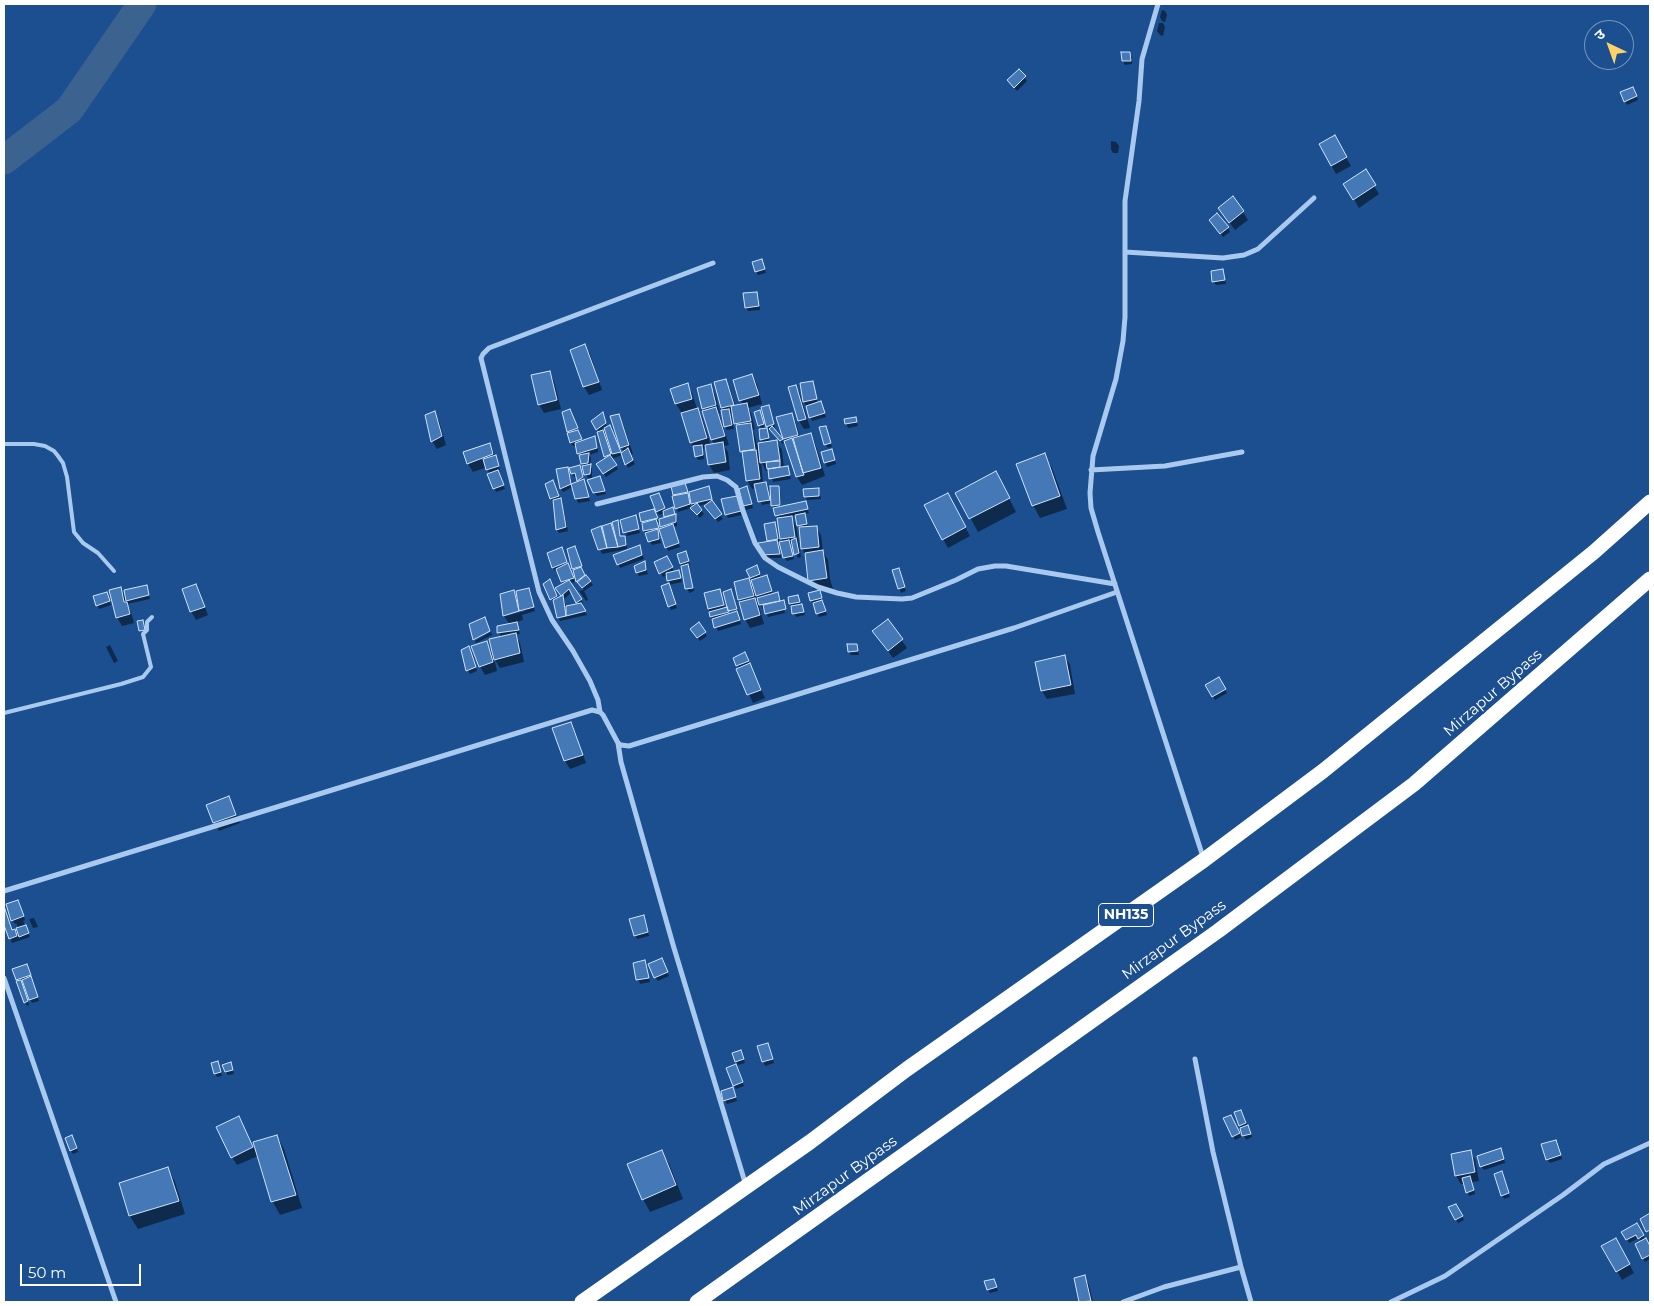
<!DOCTYPE html>
<meta charset="utf-8">
<style>
body{margin:0}
#map{position:relative;width:1654px;height:1306px;overflow:hidden;background:#1b4f8f;font-family:Montserrat,"Noto Sans Devanagari",sans-serif}
canvas{display:block}
.frame{position:absolute;inset:0;border:5px solid #fff;pointer-events:none}
.north{position:absolute;left:1584px;top:20px;width:50px;height:50px;box-sizing:border-box;background:#1b4f8f;border:1px solid #7695bc;border-radius:50%;rotate:318deg;font-size:14px;font-weight:700;line-height:20px;text-align:center;color:#fff}
.north::after{content:'';display:block;margin:auto;width:18px;height:22px;background:#ffd166;clip-path:polygon(50% 0,100% 100%,50% 72%,0 100%)}
.scale{position:absolute;left:20px;top:1264px;width:121px;height:22px;box-sizing:border-box;border:2px solid #fff;border-top:0;padding-left:6px;font-size:15px;line-height:18px;white-space:nowrap;color:#fff;-webkit-text-stroke:4px #1b4f8f;paint-order:stroke}
</style>
<div id="map">
<canvas width="1654" height="1306"></canvas>
<div class="frame"></div>
<div class="north">उ</div>
<div class="scale">50 m</div>
</div>
<script>
const ctx = document.querySelector('canvas').getContext('2d');
ctx.lineJoin = 'round';
function fill(path, color) { ctx.fillStyle = color; ctx.fill(path, 'evenodd'); }
const poly = rows => new Path2D(rows.map(r => 'M' + r).join(''));
function strokePath(path, color, width, dash) { ctx.strokeStyle = color; ctx.lineWidth = width; ctx.lineCap = dash ? 'butt' : 'round'; ctx.setLineDash(dash || []); ctx.stroke(path); }
function label(font, color, halo, rows, align = 'center') {
  ctx.font = font + ' Montserrat,sans-serif'; ctx.lineWidth = 4; ctx.setLineDash([]); ctx.textBaseline = 'middle'; ctx.strokeStyle = halo; ctx.fillStyle = color; for (const [text, x, y, turn = 0] of rows) {
    ctx.save(); ctx.translate(x, y); ctx.rotate((+turn || 0) * Math.PI / 180); ctx.textAlign = isNaN(turn) ? turn : align; if (halo) ctx.strokeText(text, 0, 0); ctx.fillText(text, 0, 0); ctx.restore();
  }
}
fill(poly([
 [1162,10,1165,11,1167,15,1165,22,1162,21,1160,17],
 [1159,23,1163,23,1165,27,1163,36,1160,35,1157,31],
 [1130,53,1132,57,1132,64,1125,65,1123,61],
 [1018,71,1027,81,1017,91,1011,84],
 [1635,92,1638,100,1627,105,1625,101],
 [1334,137,1351,166,1336,174,1320,145],
 [1111,141,1116,142,1119,146,1118,153,1113,153,1111,149],
 [1365,171,1379,194,1359,208,1345,184],
 [1219,208,1243,212,1248,220,1235,230],
 [1213,224,1228,228,1230,232,1223,237],
 [763,264,766,273,758,275,756,271],
 [1223,270,1226,284,1216,285,1214,282],
 [756,293,758,297,760,310,748,311,746,307],
 [585,346,590,354,602,390,589,395,584,387],
 [549,372,554,381,561,409,544,413,539,404],
 [752,375,757,384,762,404,748,408,751,413,755,429,753,430,757,444,764,443,762,440,762,430,759,425,761,415,765,430,769,429,768,426,770,410,775,428,773,429,784,443,783,444,771,430,767,431,770,442,777,442,782,450,784,468,787,467,791,479,773,482,769,470,766,471,761,461,763,484,766,483,768,487,771,502,772,502,778,487,780,491,781,508,805,503,809,513,804,514,808,528,816,527,821,535,823,552,828,560,830,579,833,589,827,587,814,589,809,580,806,556,802,548,797,515,791,517,796,526,801,557,798,558,793,546,790,546,794,559,787,561,784,557,784,542,781,538,779,520,772,503,762,505,757,488,752,489,747,480,744,456,741,451,733,412,731,413,734,429,727,430,725,426,724,411,715,383,726,380,730,389,736,407,743,405,740,400],
 [812,382,818,404,821,403,826,417,812,421,804,401],
 [687,385,692,393,697,409,702,418,711,446,715,445,712,440,704,408,710,386,715,394,720,413,719,414,729,445,724,446,728,452,730,470,714,473,709,465,706,448,703,449,704,459,698,460,696,456,682,412,681,412,676,404,672,390],
 [795,386,800,394,810,428,804,429,799,421,789,388],
 [434,413,439,421,446,445,437,449,432,441],
 [572,414,583,442,594,437,596,441,598,452,589,455,591,458,590,465,592,469,592,478,588,478,577,445,573,446,571,443,568,431],
 [603,414,607,428,612,430,621,454,624,453,612,417,618,415,623,424,633,454,630,455,635,464,628,468,623,455,611,459,618,469,606,477,600,468,607,459,599,432,594,425],
 [791,414,796,423,800,437,811,434,815,443,825,476,802,485,797,477,778,418],
 [855,418,858,426,848,428,845,420],
 [825,427,832,447,828,448,825,444],
 [490,444,497,460,500,470,497,471,505,489,496,492,487,467,473,472,468,464,465,453],
 [822,453,833,454,836,464,827,467],
 [1044,455,1052,468,1067,509,1040,518,1033,505],
 [568,469,572,485,578,481,577,476,574,477,571,469,581,470,590,501,578,503,573,487,563,492,561,489],
 [553,481,562,503,568,531,559,533,557,530,554,502,551,499],
 [601,481,606,494,597,496,595,493],
 [685,485,691,508,678,512,674,494],
 [1003,486,1016,512,978,532,957,493],
 [709,487,712,503,723,519,718,522,705,504,698,506,704,514,700,518,692,509,694,507,692,503],
 [747,487,753,508,746,510,740,490],
 [818,489,821,499,807,500,805,496],
 [737,497,742,515,728,518,726,514],
 [660,498,666,511,673,509,677,519,677,526,673,527,680,547,668,551,661,531,658,532,661,543,652,545,644,531,643,521,653,511,658,521,666,519,665,513,659,515,657,511],
 [661,521,663,529,660,530,657,522],
 [952,503,970,536,948,548,943,539],
 [635,516,640,533,627,536,622,520],
 [617,522,621,537,624,537,626,541,627,549,602,554,593,531,600,528,605,536,610,524,615,533],
 [774,523,776,527,779,540,778,543,781,558,766,558,763,554,770,543,769,540],
 [639,547,644,559,620,568,615,556],
 [562,548,575,582,570,583,583,603,581,605,587,615,560,621,552,599,552,584,558,599,562,597,557,588,563,584,557,570,555,571,553,567],
 [572,592,578,605,566,607,564,599],
 [576,552,583,572,593,585,584,591,588,600,586,601,579,591,584,590,578,581,574,568],
 [687,556,690,565,688,566,694,591,689,593,681,564],
 [669,561,674,572,679,571,682,582,668,585,677,608,671,610,662,586,670,584,667,575,663,577,656,563],
 [644,563,648,574,639,576,637,572],
 [899,569,906,591,901,593,894,571],
 [758,571,761,578,766,576,773,594,777,593,783,604,785,613,768,617,765,608,763,609,761,606,769,605,768,602,759,599,755,593,764,624,750,628,745,619,740,600,748,579,754,588,751,578],
 [196,585,208,615,196,620,191,611],
 [146,586,150,599,127,604,131,612,134,623,122,626,117,617,120,588,126,599],
 [719,590,725,609,729,608,731,590,737,607,729,610,729,613,738,610,738,612,737,613,741,624,718,631,711,617,705,594],
 [514,591,518,599,530,593,535,611,522,615,523,620,516,622,520,634,515,634,520,643,524,662,500,668,494,658,497,671,485,675,480,666,486,643,493,655,501,637,498,627,510,625,504,616],
 [524,608,525,611,506,616,506,614],
 [819,592,827,615,819,617,814,604,811,600],
 [107,593,111,605,99,609,97,605],
 [799,600,805,615,796,617,791,604],
 [888,621,907,648,893,658,874,631],
 [699,624,707,636,700,641,692,629],
 [491,632,492,635,476,643,475,641],
 [110,645,118,661,114,663,106,647],
 [857,645,859,655,851,655,849,652],
 [469,648,477,671,470,674,468,670],
 [1065,657,1070,665,1075,694,1047,699,1042,691],
 [734,658,747,658,765,698,753,703,738,670,739,669],
 [1219,679,1227,693,1215,700,1207,686],
 [570,723,575,732,586,763,570,769,565,761,554,729],
 [228,798,240,823,219,831,208,806],
 [20,905,25,920,23,921,30,937,12,943,4,921,4,907,12,931,19,929,16,923,15,924,12,920],
 [643,916,649,936,637,939,635,935],
 [34,918,38,927,33,928,29,919],
 [663,963,669,976,658,981,655,977],
 [634,964,646,966,650,982,640,984],
 [27,965,39,1001,32,1003,24,982,21,983,29,1005,27,1006,17,980],
 [767,1044,774,1063,765,1066,759,1047],
 [741,1052,745,1063,738,1065,736,1061],
 [219,1066,222,1076,217,1077,215,1073],
 [232,1067,234,1074,228,1075,226,1072],
 [737,1069,744,1086,736,1089,734,1085],
 [733,1089,737,1101,727,1104,725,1100],
 [1243,1115,1252,1137,1246,1140,1240,1125],
 [239,1118,255,1150,277,1136,284,1149,302,1208,280,1215,273,1202,258,1156,237,1165,232,1157],
 [1233,1120,1241,1137,1235,1140,1233,1136],
 [74,1140,78,1152,73,1154,71,1151],
 [1558,1145,1562,1159,1550,1163,1547,1159],
 [661,1151,669,1164,683,1199,650,1212,643,1199],
 [1470,1151,1475,1160,1479,1181,1472,1182,1475,1194,1469,1196,1465,1184,1461,1184,1456,1176,1452,1155],
 [1503,1154,1505,1163,1484,1170,1481,1166],
 [168,1169,175,1182,185,1214,138,1229,130,1216,120,1184],
 [1503,1176,1510,1197,1504,1199,1502,1195],
 [1456,1205,1464,1220,1458,1223,1450,1208],
 [1637,1225,1650,1248,1650,1259,1645,1262,1636,1244,1641,1242,1639,1238,1629,1243,1623,1232],
 [1616,1240,1634,1273,1622,1280,1603,1246],
 [1084,1276,1089,1285,1093,1302,1081,1302,1075,1279],
 [994,1280,998,1291,990,1293,988,1289]
]), '#0007');
strokePath(poly([
 [4,160,69,110,142,4]
]), '#3c6290', 29);
const building = poly([
 [1121,52,1130,52,1131,61,1122,61,1121,52],
 [1019,69,1026,76,1014,88,1007,80,1019,69],
 [1633,87,1637,96,1624,102,1620,92,1633,87],
 [1335,135,1347,157,1331,166,1319,144,1335,135],
 [1366,169,1376,185,1353,200,1343,184,1366,169],
 [1233,196,1244,211,1229,223,1218,208,1233,196],
 [1217,213,1229,227,1220,234,1209,220,1217,213],
 [762,259,765,269,755,272,752,262,762,259],
 [1223,269,1225,280,1212,282,1211,271,1223,269],
 [757,292,759,306,745,308,743,293,757,292],
 [585,344,599,382,583,387,570,350,585,344],
 [550,371,557,400,538,405,531,375,550,371],
 [752,374,759,395,739,401,733,380,752,374],
 [726,379,734,405,721,408,714,382,726,379],
 [813,381,817,399,803,402,800,383,813,381],
 [688,383,692,399,675,404,670,389,688,383],
 [711,384,716,405,702,409,697,388,711,384],
 [796,385,806,419,798,421,788,387,796,385],
 [821,401,825,413,809,418,806,406,821,401],
 [747,403,751,421,734,424,731,406,747,403],
 [769,405,774,424,766,427,761,407,769,405],
 [716,407,725,436,711,440,702,411,716,407],
 [698,408,707,438,690,443,681,413,698,408],
 [570,409,578,428,567,432,562,412,570,409],
 [729,409,732,425,724,427,721,410,729,409],
 [760,410,764,424,758,426,754,412,760,410],
 [435,411,442,436,431,442,425,415,435,411],
 [603,412,606,423,596,430,591,421,603,412],
 [792,413,798,435,783,439,776,417,792,413],
 [619,414,629,445,620,448,610,416,619,414],
 [856,417,857,422,845,424,844,419,856,417],
 [751,423,755,449,740,452,736,425,751,423],
 [610,425,621,452,612,454,604,428,610,425],
 [772,426,783,439,780,441,769,429,772,426],
 [826,426,831,443,824,445,819,427,826,426],
 [767,428,769,438,760,440,759,429,767,428],
 [578,430,582,439,570,443,567,433,578,430],
 [603,430,611,454,604,457,597,432,603,430],
 [811,433,821,468,803,473,793,438,811,433],
 [595,436,597,448,577,454,575,443,595,436],
 [792,438,804,475,796,477,784,441,792,438],
 [777,440,780,460,760,463,758,443,777,440],
 [723,442,726,462,708,465,705,445,723,442],
 [490,443,493,454,467,464,463,452,490,443],
 [702,445,703,455,695,457,693,446,702,445],
 [628,448,633,460,625,465,621,453,628,448],
 [832,449,835,460,824,463,821,452,832,449],
 [756,450,760,479,746,481,742,451,756,450],
 [589,453,588,463,581,464,579,455,589,453],
 [1045,453,1060,496,1032,506,1016,464,1045,453],
 [496,455,499,466,486,470,483,459,496,455],
 [610,455,617,465,603,474,596,464,610,455],
 [780,461,780,467,767,469,766,462,780,461],
 [591,464,590,474,584,475,582,466,591,464],
 [580,465,583,477,577,481,575,473,571,474,569,468,580,465],
 [788,466,790,475,769,479,768,469,788,466],
 [568,467,571,484,560,489,556,469,568,467],
 [498,470,504,485,493,489,487,474,498,470],
 [996,471,1010,498,969,519,955,493,996,471],
 [600,476,605,491,593,493,587,480,600,476],
 [584,479,589,497,575,499,571,484,584,479],
 [553,480,559,496,550,499,545,484,553,480],
 [766,482,770,500,758,502,754,484,766,482],
 [685,483,688,492,673,495,671,486,685,483],
 [709,486,712,499,691,504,689,492,709,486],
 [747,486,752,504,743,506,739,489,747,486],
 [770,486,779,486,780,505,771,506,770,486],
 [819,488,819,496,804,497,803,489,819,488],
 [659,493,665,508,656,512,650,496,659,493],
 [688,493,690,504,675,509,672,496,688,493],
 [948,493,966,527,942,540,924,505,948,493],
 [737,496,741,511,725,515,721,499,737,496],
 [561,498,566,527,556,530,553,500,561,498],
 [712,500,722,514,715,519,704,506,712,500],
 [806,501,808,509,775,516,773,508,806,501],
 [697,503,702,510,697,515,690,508,697,503],
 [673,507,675,514,664,517,663,511,673,507],
 [654,509,658,518,641,522,639,513,654,509],
 [805,513,807,524,797,526,795,515,805,513],
 [676,514,676,522,660,527,659,519,676,514],
 [636,515,639,529,623,533,620,520,636,515],
 [792,516,795,537,780,539,777,518,792,516],
 [656,519,659,528,643,531,642,523,656,519],
 [618,520,620,536,625,536,626,545,618,547,612,522,618,520],
 [775,522,778,539,767,541,764,524,775,522],
 [611,523,618,547,607,548,602,526,611,523],
 [673,524,679,543,665,548,659,529,673,524],
 [601,526,607,548,598,550,591,530,601,526],
 [817,526,819,547,801,549,799,527,817,526],
 [658,529,659,539,648,542,645,533,658,529],
 [796,538,799,553,794,555,791,540,796,538],
 [777,540,780,554,762,555,758,543,777,540],
 [789,540,793,556,783,558,779,542,789,540],
 [640,545,642,555,617,565,613,555,640,545],
 [575,546,582,566,572,569,567,549,575,546],
 [562,547,567,562,552,568,547,553,562,547],
 [823,550,827,578,808,581,805,553,823,550],
 [686,551,689,561,680,564,677,554,686,551],
 [667,556,673,567,659,574,654,562,667,556],
 [645,561,646,570,636,573,634,566,645,561],
 [568,563,574,578,561,582,556,569,568,563],
 [688,564,693,588,685,589,681,566,688,564],
 [757,565,760,574,750,578,746,570,757,565],
 [581,567,585,575,576,582,573,570,581,567],
 [899,568,905,587,898,589,892,570,899,568],
 [679,570,681,578,667,581,666,573,679,570],
 [586,575,591,581,582,588,577,582,586,575],
 [767,575,772,591,756,596,751,580,767,575],
 [749,578,754,596,738,600,734,582,749,578],
 [550,579,557,596,550,600,543,584,550,579],
 [569,580,582,599,576,603,569,589,561,596,555,588,569,580],
 [669,583,676,604,668,607,661,586,669,583],
 [196,584,205,607,190,612,182,589,196,584],
 [147,585,149,595,126,601,124,590,147,585],
 [121,587,124,602,127,602,130,614,116,618,109,590,121,587],
 [529,588,534,607,519,611,516,591,529,588],
 [720,589,724,605,708,609,704,593,720,589],
 [731,589,737,609,728,611,723,592,731,589],
 [514,590,519,611,503,616,500,594,514,590],
 [820,590,822,598,810,601,808,593,820,590],
 [107,592,110,601,96,606,93,596,107,592],
 [778,592,780,601,759,605,757,598,778,592],
 [563,595,566,616,557,618,553,600,563,595],
 [798,595,800,602,789,604,788,597,798,595],
 [755,598,760,615,744,620,739,602,755,598],
 [784,600,786,609,765,614,763,605,784,600],
 [822,600,826,611,816,614,813,603,822,600],
 [581,603,586,611,566,616,566,606,581,603],
 [802,604,804,612,792,614,791,606,802,604],
 [727,607,729,612,710,617,709,612,727,607],
 [737,611,740,620,714,628,712,619,737,611],
 [485,617,490,631,473,640,469,624,485,617],
 [888,619,903,639,888,651,872,631,888,619],
 [143,620,145,630,139,631,137,621,143,620],
 [517,622,519,630,497,633,497,626,517,622],
 [699,622,706,632,697,638,690,629,699,622],
 [516,633,520,653,494,660,489,639,516,633],
 [487,641,493,662,479,667,471,646,487,641],
 [847,644,857,644,858,651,848,652,847,644],
 [469,646,476,667,466,671,461,650,469,646],
 [745,652,749,661,736,666,733,658,745,652],
 [1065,655,1071,685,1041,691,1035,662,1065,655],
 [750,663,761,690,747,695,736,669,750,663],
 [1219,677,1226,689,1212,697,1205,685,1219,677],
 [571,722,583,755,564,761,552,728,571,722],
 [229,796,236,815,213,823,206,805,229,796],
 [18,900,24,916,11,921,6,904,18,900],
 [4,906,12,930,15,929,17,936,9,939,4,925,4,906],
 [644,915,648,932,634,936,629,919,644,915],
 [26,925,29,933,19,937,16,928,26,925],
 [662,958,668,972,654,978,648,964,662,958],
 [645,960,649,978,636,980,633,963,645,960],
 [27,964,31,975,16,980,12,969,27,964],
 [31,976,38,997,29,1000,22,980,31,976],
 [21,980,28,1001,24,1003,16,981,21,980],
 [768,1043,773,1059,762,1062,757,1046,768,1043],
 [741,1050,744,1059,735,1062,732,1053,741,1050],
 [218,1061,221,1072,214,1074,211,1063,218,1061],
 [231,1062,233,1070,225,1072,222,1065,231,1062],
 [736,1064,743,1082,733,1086,726,1068,736,1064],
 [733,1087,736,1097,723,1101,721,1091,733,1087],
 [1241,1110,1246,1123,1239,1126,1234,1112,1241,1110],
 [1231,1115,1240,1133,1232,1137,1223,1118,1231,1115],
 [239,1116,253,1147,231,1158,216,1127,239,1116],
 [1248,1125,1251,1134,1242,1136,1240,1128,1248,1125],
 [72,1135,77,1148,70,1151,65,1138,72,1135],
 [277,1135,296,1195,271,1202,253,1142,277,1135],
 [1556,1140,1561,1155,1546,1160,1541,1144,1556,1140],
 [1501,1148,1504,1159,1480,1167,1477,1156,1501,1148],
 [662,1150,676,1185,642,1200,627,1164,662,1150],
 [1471,1150,1475,1172,1455,1176,1451,1154,1471,1150],
 [168,1167,179,1201,129,1216,119,1183,168,1167],
 [1502,1171,1509,1193,1501,1196,1494,1174,1502,1171],
 [1470,1176,1474,1190,1466,1193,1462,1178,1470,1176],
 [1456,1204,1463,1216,1455,1220,1448,1207,1456,1204],
 [1650,1213,1650,1230,1646,1232,1640,1219,1650,1213],
 [1637,1223,1644,1235,1638,1239,1636,1235,1626,1240,1621,1232,1637,1223],
 [1616,1238,1630,1264,1616,1272,1601,1246,1616,1238],
 [1646,1238,1650,1246,1650,1255,1642,1259,1635,1244,1646,1238],
 [1085,1275,1091,1301,1079,1302,1074,1278,1085,1275],
 [994,1279,997,1287,987,1290,984,1281,994,1279]
]);
fill(building, '#4478b7');
strokePath(building, '#cfe3fa', 1);
strokePath(poly([
 [4,444,34,444,45,446,54,451,58,456,63,463,67,477,74,532,83,543,98,553,114,571],
 [4,713,121,684,143,677,151,667,143,634,147,630,147,622,152,617]
]), '#a9c9ee', 4);
strokePath(poly([
 [1158,4,1142,59,1139,101,1125,201,1125,317,1123,341,1116,379,1093,456,1090,493,1091,508,1098,532,1203,857],
 [1125,252,1223,258,1244,255,1258,249,1314,198],
 [1091,470,1165,466,1242,452],
 [597,504,703,477,717,476,727,480,736,487,743,511,755,543,765,558,778,567,818,587,837,593,856,597,902,599,912,598,956,580,978,569,995,566,1006,566,1115,584],
 [600,712,598,700,590,681,573,651,552,620,539,592,481,358,483,354,489,348,713,263],
 [618,743,621,762,674,948,744,1179],
 [4,891,592,710,600,712,603,715,618,743,621,745,629,746,1014,628,1117,592],
 [4,978,116,1302],
 [1195,1059,1213,1152,1241,1267,1251,1302],
 [1123,1302,1164,1287,1241,1267],
 [1391,1302,1445,1276,1563,1195,1604,1164,1650,1143]
]), '#a9c9ee', 5);
strokePath(poly([
 [582,1302,810,1142,907,1069,1204,860,1323,771,1594,552,1650,502],
 [697,1302,1218,931,1414,784,1650,579]
]), '#fff', 15);
for (const [x, y, w] of [
 [1126,915,55]
]) { const box = new Path2D(); box.roundRect(x - w / 2, y - 11.5, w, 23, 4); ctx.fillStyle = '#1b4f8f'; ctx.fill(box); strokePath(box, '#fff', 1); }
label('bold 14px', '#fff', null, [
 ["NH135",1126,915]
]);
label('15px', '#fff', '#1b4f8f', [
 ["Mirzapur Bypass",1493,693,-41],
 ["Mirzapur Bypass",1174,940,-36],
 ["Mirzapur Bypass",845,1176,-36]
]);
</script>
